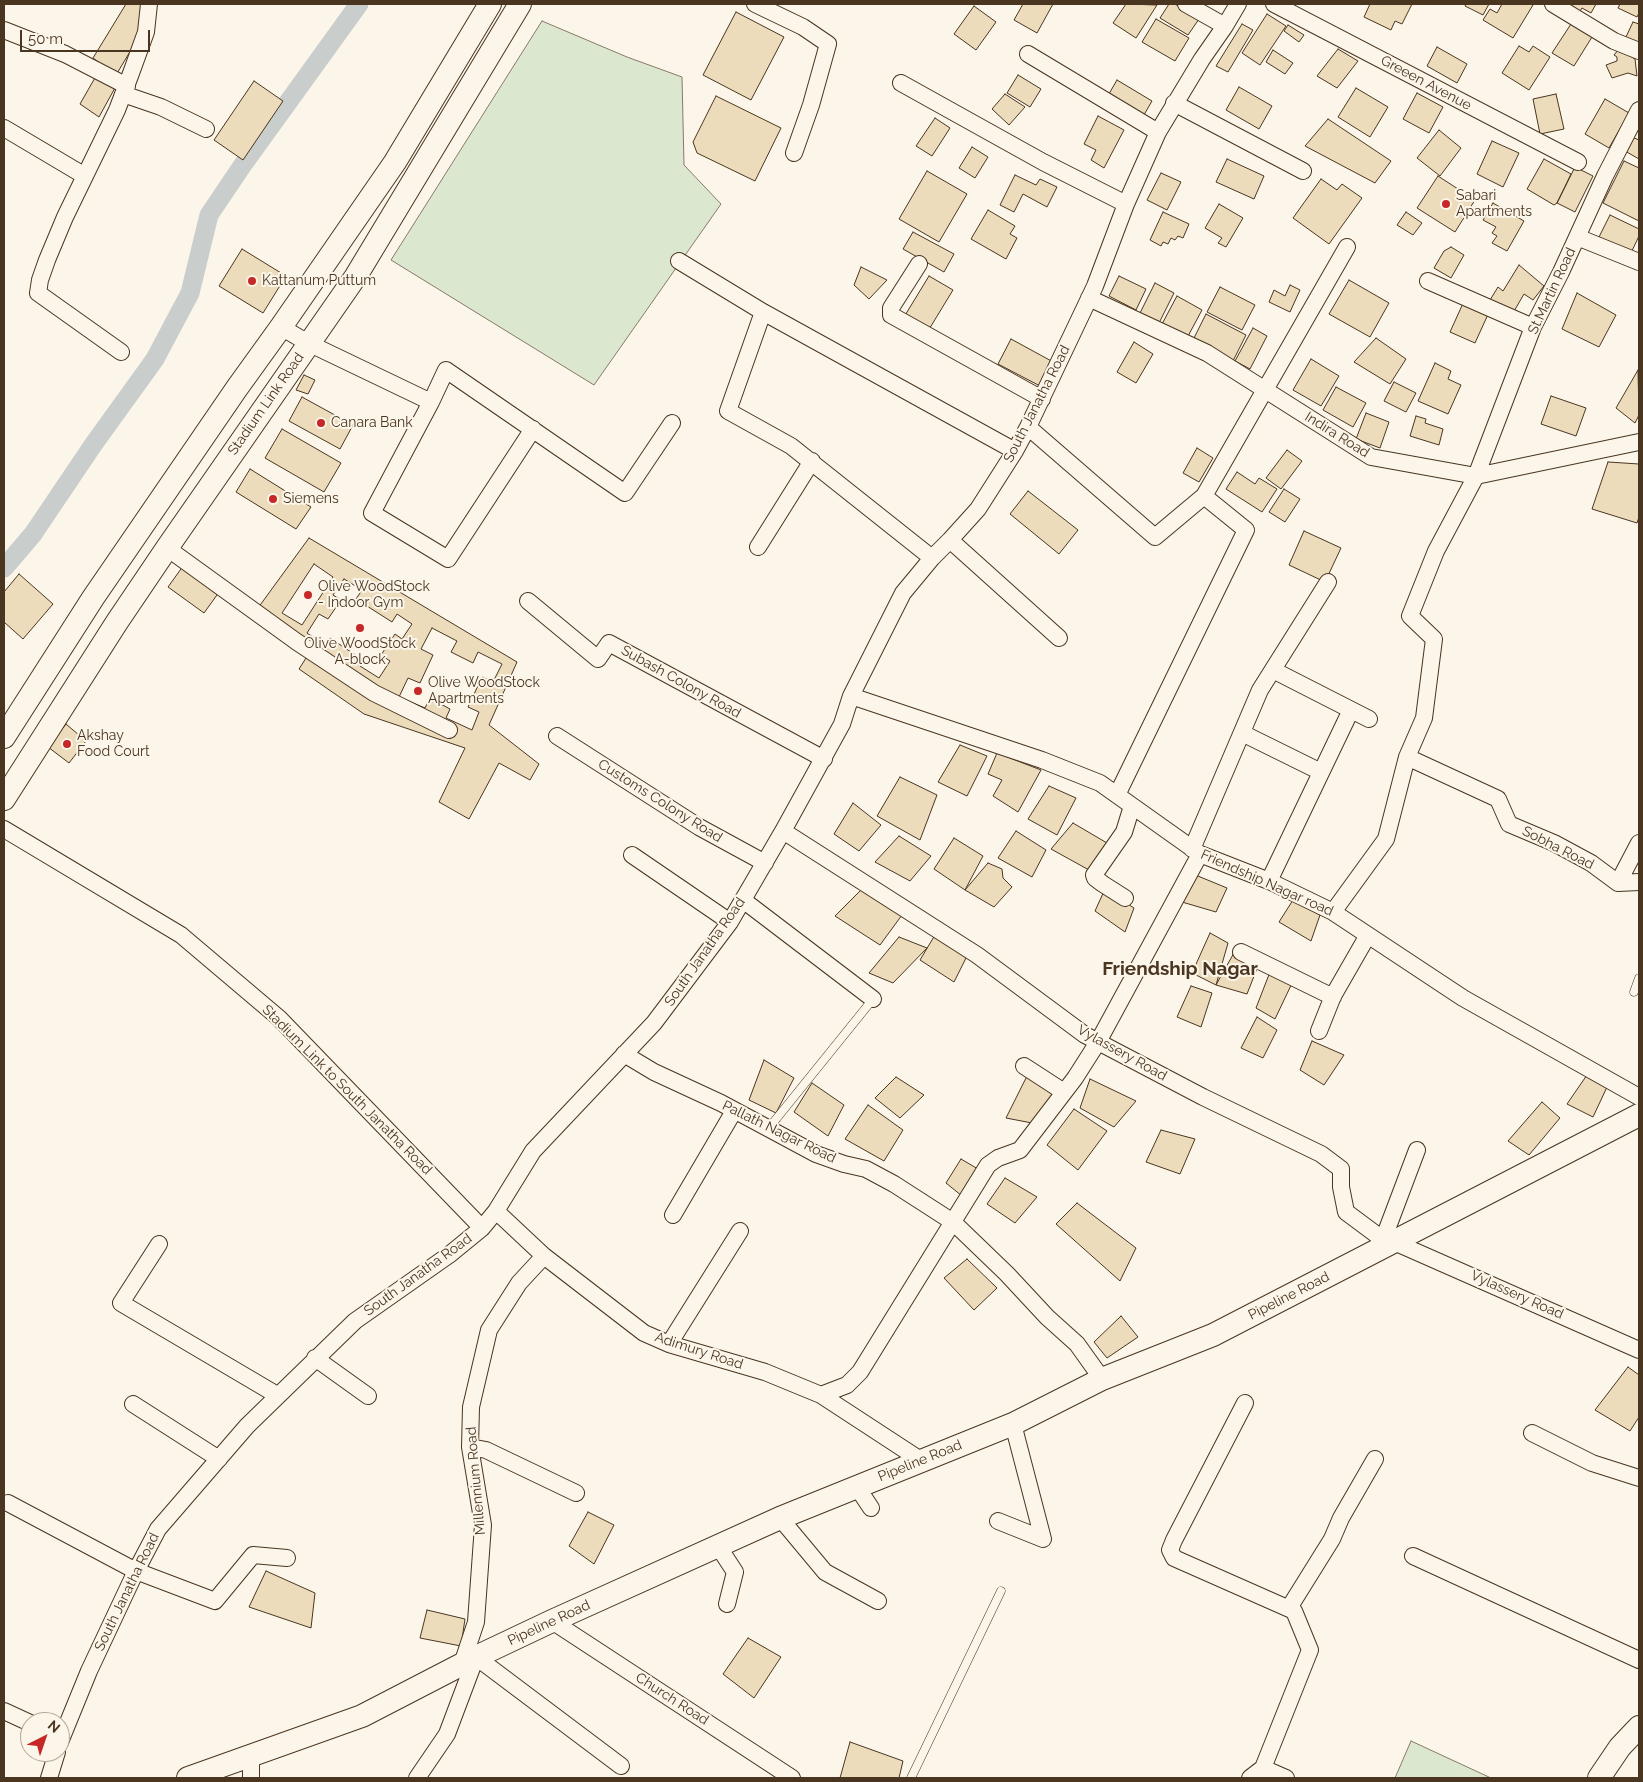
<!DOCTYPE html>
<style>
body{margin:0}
#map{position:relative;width:1643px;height:1782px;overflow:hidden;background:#fbf6e9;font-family:Raleway,sans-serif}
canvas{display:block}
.frame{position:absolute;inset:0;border:5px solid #4a3520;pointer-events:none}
.north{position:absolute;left:20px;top:1712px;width:50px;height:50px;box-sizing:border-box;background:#fbf6e9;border:1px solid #b4a999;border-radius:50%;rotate:41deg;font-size:14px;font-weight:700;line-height:20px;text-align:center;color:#4a3520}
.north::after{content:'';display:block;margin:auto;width:18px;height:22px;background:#c62828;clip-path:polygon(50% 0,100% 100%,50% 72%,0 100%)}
.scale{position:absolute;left:20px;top:30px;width:130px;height:22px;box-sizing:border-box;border:2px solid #4a3520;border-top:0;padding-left:6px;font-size:15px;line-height:18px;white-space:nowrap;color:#4a3520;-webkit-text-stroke:4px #fbf6e9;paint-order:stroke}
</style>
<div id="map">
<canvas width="1643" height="1782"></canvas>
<div class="frame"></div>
<div class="north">N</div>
<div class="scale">50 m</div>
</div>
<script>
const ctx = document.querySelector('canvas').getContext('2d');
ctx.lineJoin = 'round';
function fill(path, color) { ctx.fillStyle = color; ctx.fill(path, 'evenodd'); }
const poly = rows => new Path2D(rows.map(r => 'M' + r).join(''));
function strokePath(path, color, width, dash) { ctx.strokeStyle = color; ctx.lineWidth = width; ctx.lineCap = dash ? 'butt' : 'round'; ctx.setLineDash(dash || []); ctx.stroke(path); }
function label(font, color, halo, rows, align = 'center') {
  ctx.font = font + ' Raleway,sans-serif'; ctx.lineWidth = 4; ctx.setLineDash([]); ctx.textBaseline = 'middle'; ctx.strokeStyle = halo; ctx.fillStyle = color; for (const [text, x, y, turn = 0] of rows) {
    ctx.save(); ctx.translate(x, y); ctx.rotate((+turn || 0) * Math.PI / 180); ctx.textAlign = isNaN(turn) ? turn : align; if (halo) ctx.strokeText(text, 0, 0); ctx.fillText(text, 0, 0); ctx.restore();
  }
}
const green = poly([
 [542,21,627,57,682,77,684,165,721,204,594,385,391,260,542,21],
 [1411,1741,1491,1778,1395,1778,1411,1741]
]);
fill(green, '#dce7d0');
strokePath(green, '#887966', 1);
strokePath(poly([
 [4,568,33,534,93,445,155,359,190,293,209,215,242,166,359,4]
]), '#c9cecd', 19);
const building = poly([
 [126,4,146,4,143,30,116,75,93,58,126,4],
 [1023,4,1053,4,1037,33,1014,20,1023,4],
 [1126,4,1157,5,1136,38,1113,23,1126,4],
 [1169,4,1175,4,1199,19,1188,35,1160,18,1169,4],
 [1370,4,1412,4,1402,24,1395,21,1391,30,1364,17,1370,4],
 [1466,4,1489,4,1483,15,1465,6,1466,4],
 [1502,4,1530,4,1533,5,1513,38,1483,20,1490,9,1497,13,1502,4],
 [1561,4,1596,4,1591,13,1582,8,1578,14,1561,4],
 [1620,4,1639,4,1639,13,1637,17,1618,8,1620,4],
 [974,6,996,22,976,50,954,34,974,6],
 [736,12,784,37,751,100,703,75,736,12],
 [1267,14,1286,26,1260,65,1242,53,1267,14],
 [1156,19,1189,38,1175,61,1142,42,1156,19],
 [1633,22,1639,24,1639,45,1625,39,1633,22],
 [1242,24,1253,30,1228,72,1216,66,1242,24],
 [1571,24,1592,37,1574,66,1552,53,1571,24],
 [1288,25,1304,35,1299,42,1284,31,1288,25],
 [1519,46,1529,52,1533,46,1550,57,1529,90,1502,73,1519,46],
 [1437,47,1467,64,1457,83,1427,66,1437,47],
 [1338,49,1358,61,1337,88,1317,76,1338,49],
 [1619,49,1635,59,1637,76,1628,73,1612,78,1606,65,1617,61,1617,57,1614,55,1619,49],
 [1273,50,1293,63,1285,74,1266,62,1273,50],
 [1018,75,1041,89,1030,107,1007,93,1018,75],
 [96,76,116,86,99,117,80,104,96,76],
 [1117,80,1152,101,1141,120,1106,99,1117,80],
 [254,81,283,101,243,160,214,140,254,81],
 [1239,87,1272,106,1259,129,1226,110,1239,87],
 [1356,88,1388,107,1370,137,1338,117,1356,88],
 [1417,93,1443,107,1429,133,1403,119,1417,93],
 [1005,94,1025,107,1009,125,992,109,1005,94],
 [1556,94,1564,129,1540,134,1533,99,1556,94],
 [716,96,781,128,755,181,697,153,693,142,716,96],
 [1605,99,1629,113,1609,148,1585,134,1605,99],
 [1098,116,1124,130,1104,168,1091,160,1096,150,1084,144,1098,116],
 [935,118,950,128,932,156,916,146,935,118],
 [1328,119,1391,161,1375,183,1305,146,1328,119],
 [1439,130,1461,148,1440,176,1417,158,1439,130],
 [1632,137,1639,140,1639,159,1625,151,1632,137],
 [1492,141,1519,153,1503,187,1477,174,1492,141],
 [972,147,988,157,975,178,959,168,972,147],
 [1227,159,1264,176,1254,199,1216,182,1227,159],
 [1544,159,1571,174,1557,203,1554,205,1527,189,1544,159],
 [1624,161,1639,168,1639,221,1603,203,1624,161],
 [1575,167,1593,176,1575,212,1557,203,1575,167],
 [927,171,967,194,939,242,899,219,927,171],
 [1161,173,1181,182,1167,210,1147,200,1161,173],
 [1015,175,1036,185,1040,179,1057,187,1047,207,1023,194,1014,212,1000,205,1015,175],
 [1438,176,1475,200,1455,232,1417,208,1438,176],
 [1321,179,1337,190,1342,184,1362,198,1329,244,1293,218,1321,179],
 [1493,203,1524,221,1507,251,1492,243,1497,236,1492,233,1496,227,1483,220,1493,203],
 [1219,204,1243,218,1226,247,1218,243,1222,238,1205,228,1219,204],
 [988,210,1015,226,1010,234,1017,238,1006,259,971,239,988,210],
 [1163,212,1189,224,1183,238,1178,236,1175,240,1171,238,1168,244,1163,242,1161,246,1150,240,1163,212],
 [1406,212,1422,223,1413,235,1397,225,1406,212],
 [1610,215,1639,229,1639,236,1630,255,1598,239,1610,215],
 [913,232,954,254,944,272,903,249,913,232],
 [1451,247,1464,255,1451,278,1434,268,1444,251,1451,247],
 [242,249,286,276,263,313,219,286,242,249],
 [1519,265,1544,286,1533,300,1524,294,1513,313,1490,300,1498,287,1503,291,1519,265],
 [861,267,887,280,869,299,854,285,861,267],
 [929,276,953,290,928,331,904,317,929,276],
 [1119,276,1146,289,1136,310,1109,296,1119,276],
 [1349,280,1389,303,1370,337,1329,314,1349,280],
 [1155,283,1174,293,1159,323,1140,313,1155,283],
 [1290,285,1300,290,1290,312,1269,302,1274,290,1285,296,1290,285],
 [1220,287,1255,305,1242,330,1207,312,1220,287],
 [1577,293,1616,315,1599,347,1562,329,1577,293],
 [1177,296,1202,310,1187,338,1162,324,1177,296],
 [1465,299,1490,310,1475,343,1450,332,1465,299],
 [1206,314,1246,335,1232,363,1192,342,1206,314],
 [1253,328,1267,336,1250,369,1235,361,1253,328],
 [1376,338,1406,359,1390,384,1354,362,1376,338],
 [1011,339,1055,363,1042,387,998,364,1011,339],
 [1134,342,1153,354,1136,383,1117,372,1134,342],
 [1311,359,1339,376,1321,406,1293,390,1311,359],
 [1435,363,1451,371,1448,379,1461,385,1448,414,1418,401,1435,363],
 [1638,370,1639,415,1635,423,1616,408,1638,370],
 [304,375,315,380,308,394,296,390,304,375],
 [1394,382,1416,393,1406,412,1384,401,1394,382],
 [1336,387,1366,403,1353,427,1323,410,1336,387],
 [1551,396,1586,408,1576,436,1541,424,1551,396],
 [302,397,353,425,340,449,289,421,302,397],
 [1366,413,1389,422,1380,448,1356,439,1366,413],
 [1416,416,1426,419,1425,423,1443,429,1439,445,1410,436,1416,416],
 [282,429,341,463,324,492,265,458,282,429],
 [1197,448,1213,458,1199,482,1183,473,1197,448],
 [1287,450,1302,461,1281,489,1266,478,1287,450],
 [1608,462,1639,464,1639,517,1637,523,1592,509,1608,462],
 [250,469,311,507,296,529,236,492,250,469],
 [1237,472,1255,484,1259,478,1277,489,1262,512,1226,489,1237,472],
 [1284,489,1300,499,1285,522,1269,512,1284,489],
 [1028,491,1078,530,1059,554,1010,514,1028,491],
 [1304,531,1341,548,1325,582,1289,565,1304,531],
 [309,538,517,662,489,725,539,764,530,780,499,763,469,819,439,802,465,748,364,714,299,669,313,647,258,608,309,538],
 [186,562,222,588,204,613,168,587,186,562],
 [314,564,333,577,302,625,282,613,314,564],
 [19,574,53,604,23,639,4,622,4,592,19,574],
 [344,579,362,590,356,599,392,622,397,614,412,624,402,639,395,634,381,655,390,661,379,678,360,666,363,660,330,638,325,645,307,633,319,614,328,619,341,600,333,595,344,579],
 [432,628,457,641,451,652,473,663,478,652,502,664,493,682,482,677,468,707,479,712,472,730,446,718,450,709,430,698,425,708,399,697,408,678,420,683,433,655,421,649,432,628],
 [66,724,86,741,69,763,48,747,66,724],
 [960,745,987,756,967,796,938,782,960,745],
 [997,753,1041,770,1018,812,993,796,1002,780,988,774,997,753],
 [900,777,937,795,920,840,877,816,900,777],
 [1049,786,1076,798,1057,835,1028,819,1049,786],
 [853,803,881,825,859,851,834,834,853,803],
 [1073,823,1107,843,1089,870,1051,849,1073,823],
 [1016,831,1046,850,1032,877,998,858,1016,831],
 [899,836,931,856,910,881,875,862,899,836],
 [954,838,983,856,965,890,934,869,954,838],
 [988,863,1002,869,1003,878,1012,887,994,907,965,890,988,863],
 [1193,874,1227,888,1216,912,1182,902,1193,874],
 [1105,889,1134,908,1125,932,1095,911,1105,889],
 [861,890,902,915,880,945,835,916,861,890],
 [1293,900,1320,915,1311,941,1279,922,1293,900],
 [1210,933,1228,943,1216,985,1192,973,1210,933],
 [935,935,968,954,954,982,920,960,935,935],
 [899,937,927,948,893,983,869,973,899,937],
 [1235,951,1258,966,1247,994,1216,985,1235,951],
 [1270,972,1294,979,1275,1019,1256,1008,1270,972],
 [1191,986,1212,993,1201,1027,1177,1017,1191,986],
 [1257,1017,1277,1030,1263,1058,1241,1048,1257,1017],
 [1312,1041,1344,1055,1324,1085,1300,1070,1312,1041],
 [764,1060,794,1078,776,1113,749,1100,764,1060],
 [1587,1075,1607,1087,1593,1117,1567,1104,1587,1075],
 [1027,1076,1053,1093,1032,1123,1006,1118,1027,1076],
 [896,1077,924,1095,900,1118,875,1098,896,1077],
 [1090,1079,1136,1101,1114,1127,1080,1108,1090,1079],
 [812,1083,844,1105,828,1136,794,1112,812,1083],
 [1542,1102,1560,1118,1529,1155,1508,1141,1542,1102],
 [868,1105,903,1130,884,1161,845,1139,868,1105],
 [1074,1109,1107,1131,1078,1170,1047,1145,1074,1109],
 [1161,1130,1195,1139,1180,1174,1146,1162,1161,1130],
 [961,1159,978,1169,962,1196,946,1183,961,1159],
 [1005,1178,1037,1197,1015,1223,987,1204,1005,1178],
 [1077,1203,1136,1248,1120,1281,1056,1224,1077,1203],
 [967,1259,997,1288,974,1310,944,1278,967,1259],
 [1121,1316,1138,1337,1107,1358,1094,1342,1121,1316],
 [1628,1367,1639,1375,1639,1417,1630,1431,1595,1410,1628,1367],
 [588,1512,614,1525,594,1564,569,1546,588,1512],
 [266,1571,315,1593,311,1628,249,1607,266,1571],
 [427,1610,465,1619,461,1646,420,1638,427,1610],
 [748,1638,781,1657,754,1698,723,1674,748,1638],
 [850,1742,903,1761,899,1778,840,1778,850,1742]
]);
fill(building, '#ecdcbc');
strokePath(building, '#4a3520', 1);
const lane = poly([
 [1634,992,1639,978],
 [768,1129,873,999],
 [911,1778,1001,1591]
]);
const street = poly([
 [755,4,803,27,828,44,811,105,794,153],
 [1186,4,1225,26],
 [1274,4,1578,162],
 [1553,4,1614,41,1639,51],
 [4,30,65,54,127,86],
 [1028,54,1158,132],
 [901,83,1043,162,1126,204],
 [123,94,161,107,206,129],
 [1174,103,1303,171],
 [4,128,85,176],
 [1577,237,1639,262],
 [679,261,763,312,1015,451],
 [919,264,891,308,891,315,1042,399],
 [1428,281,1533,327],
 [1089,298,1207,353,1371,457,1476,476,1639,442],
 [763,312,728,411,791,446,932,558],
 [281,327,308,343,431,402,446,370,625,493,672,423],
 [121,352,38,293,40,280,47,260,65,217,117,110,130,76,146,32,149,4],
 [431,402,372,513,448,559,533,429],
 [1028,427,1155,537,1204,496,1246,530,1117,795],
 [1204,496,1347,247],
 [950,540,1059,638],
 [758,547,812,461],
 [167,548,297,642,374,693,449,730],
 [528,601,598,659,609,643,824,759],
 [1273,670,1369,719],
 [851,696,1042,760,1100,783,1200,854,1269,881,1333,912,1463,998,1639,1097],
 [1242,733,1321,772],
 [557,736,699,827,765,863],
 [1407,757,1498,799,1509,824,1554,843,1591,863,1618,883,1639,882],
 [4,829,181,935,279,1018,482,1228],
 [783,831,977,955,1085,1035,1203,1097,1321,1154,1341,1169,1341,1187,1346,1212,1389,1244],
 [1192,849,1260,690,1328,582],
 [632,855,730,922],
 [1269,881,1351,710],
 [1618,883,1639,843],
 [1125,898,1103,884,1095,878,1094,875,1124,832,1132,806],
 [743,900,873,999],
 [1333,912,1386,839,1407,757,1424,718,1434,639,1410,616,1436,551,1476,476,1533,327,1561,272,1605,176,1639,110],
 [1241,952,1333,997],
 [1319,1031,1333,996,1368,935],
 [624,1054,654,1072,721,1103,816,1154,844,1164,866,1169,894,1184,953,1222,1007,1274,1047,1317,1077,1344,1102,1379],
 [1024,1066,1064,1092],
 [496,1211,544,1256,644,1333,669,1344,765,1372,821,1395,922,1461],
 [673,1215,734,1111],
 [1383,1240,1417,1150],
 [1394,1242,1639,1350],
 [159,1244,121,1303,277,1395],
 [669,1344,740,1231],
 [315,1358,368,1396],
 [821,1395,847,1385,860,1372,988,1165,998,1158,1020,1150,1075,1078,1098,1042,1200,854],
 [1245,1403,1174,1540,1170,1550,1174,1558,1294,1611,1310,1650,1263,1768,1250,1778],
 [133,1404,219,1459],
 [1532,1433,1592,1463,1639,1478],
 [470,1447,486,1450,576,1493],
 [857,1487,871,1508],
 [8,1503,136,1571,215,1601,253,1555,287,1558],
 [780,1518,825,1572,878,1601],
 [998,1521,1043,1539,1013,1424],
 [718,1546,735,1572,727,1604],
 [1413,1556,1639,1660],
 [1289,1608,1332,1539,1341,1518,1375,1459],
 [552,1621,792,1778],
 [462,1664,476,1622,483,1525,470,1447,471,1407,489,1330,519,1283,544,1256],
 [4,1711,30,1723],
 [60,1742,89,1671,136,1571,158,1529,247,1426,355,1321,449,1255,482,1228,496,1211,533,1151,654,1023,730,922,783,831,842,724,851,696,903,593,932,558,950,540,978,509,1015,451,1028,427,1095,286,1126,204,1158,132,1202,59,1225,26,1238,4],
 [1263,1768,1286,1778],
 [49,1778,57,1752],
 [251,1778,251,1756],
 [417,1778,447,1734,476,1657,621,1766]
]);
const secondary = poly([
 [4,737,93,598,237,388,281,327,395,162,490,4],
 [4,799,117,622,167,548,356,276,520,4],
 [188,1778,362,1716,476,1657,552,1621,780,1518,1013,1424,1102,1379,1213,1335,1639,1115],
 [1599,1778,1620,1747,1639,1727]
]);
strokePath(lane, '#4a3520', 9);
strokePath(street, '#4a3520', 18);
strokePath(secondary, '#4a3520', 24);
strokePath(lane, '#fbf6e9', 8);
strokePath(street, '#fbf6e9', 16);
strokePath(secondary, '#fbf6e9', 22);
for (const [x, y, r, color] of [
 [1446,204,5,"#c62828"],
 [252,281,5,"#c62828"],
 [321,423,5,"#c62828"],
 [273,499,5,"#c62828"],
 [308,595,5,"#c62828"],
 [360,628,5,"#c62828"],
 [418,691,5,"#c62828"],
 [67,744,5,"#c62828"]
]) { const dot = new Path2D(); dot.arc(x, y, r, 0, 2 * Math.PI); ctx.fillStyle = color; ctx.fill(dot); strokePath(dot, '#fbf6e9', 2); }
label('14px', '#4a3520', '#fbf6e9', [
 ["Greeen Avenue",1426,83,28],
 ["St.Martin Road",1552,291,-65],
 ["Stadium Link Road",266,404,-55],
 ["South Janatha Road",1037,404,-63],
 ["Indira Road",1337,435,32],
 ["Subash Colony Road",681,682,29],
 ["Customs Colony Road",660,801,32],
 ["Sobha Road",1558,848,27],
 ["Friendship Nagar road",1267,883,24],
 ["South Janatha Road",705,952,-55],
 ["Vylassery Road",1122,1053,29],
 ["Stadium Link to South Janatha Road",347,1090,45],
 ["Pallath Nagar Road",779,1132,26],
 ["South Janatha Road",418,1275,-36],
 ["Vylassery Road",1517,1295,24],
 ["Pipeline Road",1289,1296,-27],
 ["Adimury Road",699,1351,18],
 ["Pipeline Road",920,1461,-22],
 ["Millennium Road",476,1481,-95],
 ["South Janatha Road",127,1592,-64],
 ["Pipeline Road",549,1623,-25],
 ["Church Road",672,1699,33]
]);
label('14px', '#4a3520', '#fbf6e9', [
 ["Sabari",1456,196],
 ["Apartments",1456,212],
 ["Kattanum Puttum",262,281],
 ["Canara Bank",331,423],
 ["Siemens",283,499],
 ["Olive WoodStock",318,587],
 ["- Indoor Gym",318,603],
 ["Olive WoodStock",360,644,"center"],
 ["A-block",360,660,"center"],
 ["Olive WoodStock",428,683],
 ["Apartments",428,699],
 ["Akshay",77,736],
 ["Food Court",77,752]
], 'left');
label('bold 19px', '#4a3520', '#fbf6e9', [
 ["Friendship Nagar",1180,969]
]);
</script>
